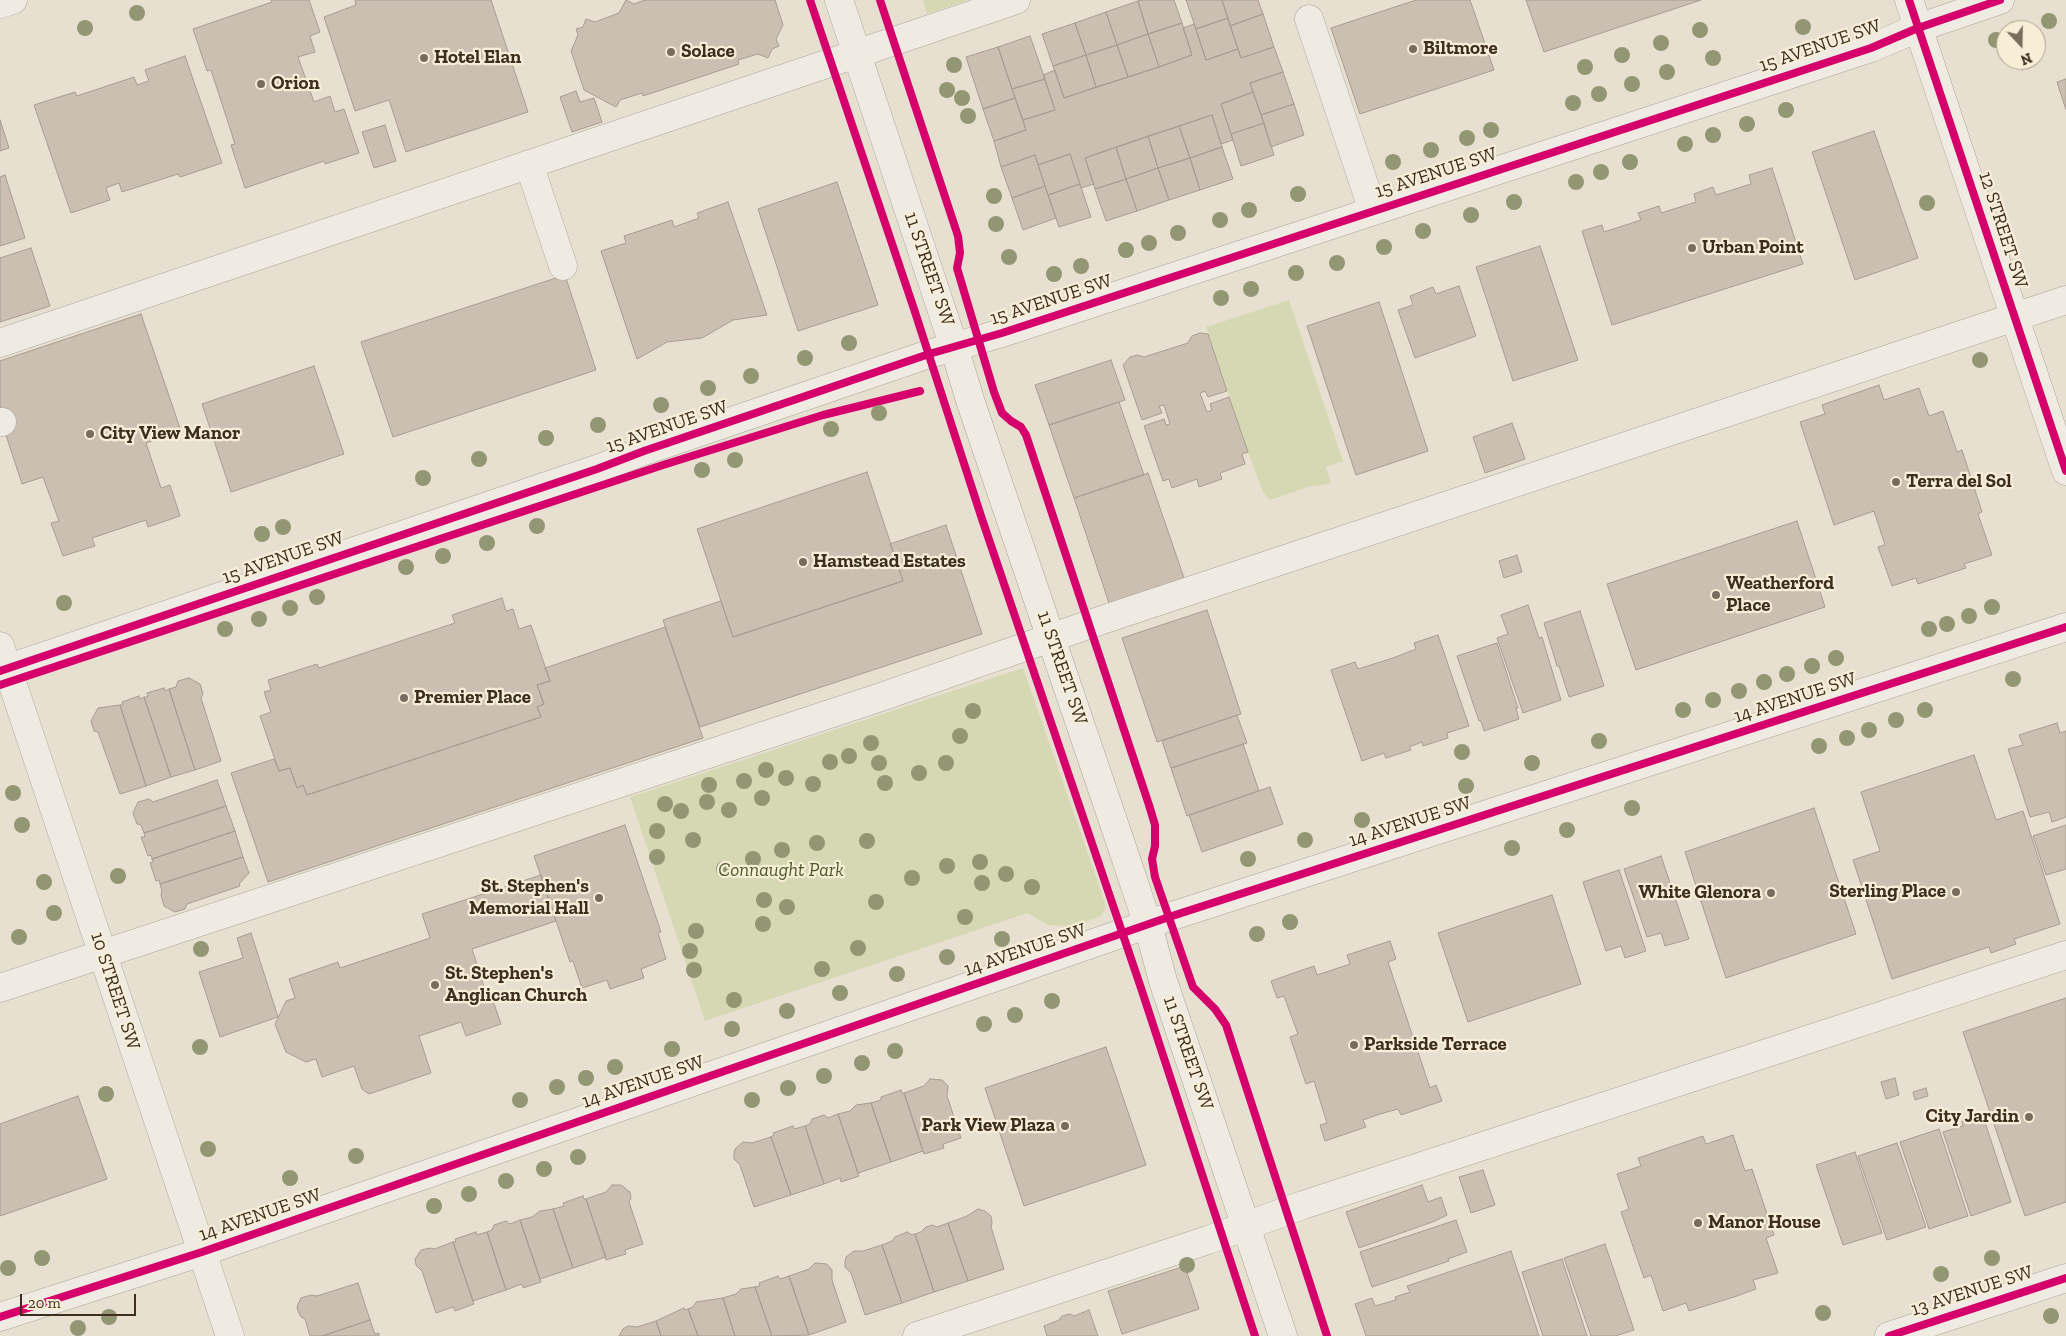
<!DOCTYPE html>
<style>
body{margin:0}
#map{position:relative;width:2066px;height:1336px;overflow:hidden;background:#e7e0d1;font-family:"Zilla Slab",serif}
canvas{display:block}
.north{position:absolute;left:1996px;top:20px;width:50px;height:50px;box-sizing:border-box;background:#f7eed8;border:1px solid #ada18e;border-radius:50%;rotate:159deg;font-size:14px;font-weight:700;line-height:20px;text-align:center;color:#3d2e20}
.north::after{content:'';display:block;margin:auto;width:18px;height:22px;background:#786c5e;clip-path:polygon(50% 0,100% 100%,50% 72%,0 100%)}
.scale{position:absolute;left:20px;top:1294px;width:116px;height:22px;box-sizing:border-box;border:2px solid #3d2e20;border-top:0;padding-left:6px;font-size:15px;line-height:18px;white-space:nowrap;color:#3d2e20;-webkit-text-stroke:4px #f7eed8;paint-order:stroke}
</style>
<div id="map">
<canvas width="2066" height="1336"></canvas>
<div class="north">N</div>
<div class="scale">20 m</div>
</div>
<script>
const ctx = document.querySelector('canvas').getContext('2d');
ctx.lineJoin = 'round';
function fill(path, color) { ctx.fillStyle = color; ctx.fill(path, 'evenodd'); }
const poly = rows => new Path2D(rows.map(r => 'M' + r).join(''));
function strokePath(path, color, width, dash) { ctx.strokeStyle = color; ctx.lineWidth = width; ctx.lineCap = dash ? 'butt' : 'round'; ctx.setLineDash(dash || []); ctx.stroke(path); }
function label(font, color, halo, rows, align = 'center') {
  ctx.font = font + ' "Zilla Slab",serif'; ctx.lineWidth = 4.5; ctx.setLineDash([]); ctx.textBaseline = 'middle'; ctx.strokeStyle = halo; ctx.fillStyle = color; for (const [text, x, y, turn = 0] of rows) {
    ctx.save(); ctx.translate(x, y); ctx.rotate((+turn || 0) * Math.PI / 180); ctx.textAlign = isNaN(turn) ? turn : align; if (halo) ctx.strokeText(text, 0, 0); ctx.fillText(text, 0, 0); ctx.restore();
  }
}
fill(poly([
 [923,0,968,0,927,14],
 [1289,300,1343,461,1326,467,1331,483,1318,486,1311,486,1270,500,1263,492,1248,452,1206,327],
 [1023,668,1102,894,1105,904,1105,910,1101,916,1077,925,1063,926,1048,925,1027,913,705,1021,630,797]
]), '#d6d7b3');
const building = poly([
 [271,0,309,0,320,32,310,36,315,52,298,57,314,102,330,96,335,112,344,109,359,153,325,164,324,161,245,188,231,145,235,144,211,70,207,71,193,29,272,2,271,0],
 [355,0,491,0,528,112,406,152,389,100,355,111,324,17,356,5,355,0],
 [626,0,634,4,645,0,775,0,783,25,776,39,779,46,772,49,768,58,758,54,738,60,739,64,643,96,642,93,620,100,616,107,584,90,571,51,578,35,576,29,583,27,586,19,595,22,619,13,626,0],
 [1142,0,1174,0,1182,23,1148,34,1138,1,1142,0],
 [1186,0,1222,0,1228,18,1196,29,1186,0],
 [1222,0,1258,0,1263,14,1230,26,1222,0],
 [1416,0,1470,0,1494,70,1360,114,1331,28,1416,0],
 [1526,0,1701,0,1544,52,1526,0],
 [1138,1,1148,34,1117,45,1106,12,1138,1],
 [1106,12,1117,45,1086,55,1075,23,1106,12],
 [1263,14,1274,47,1241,58,1230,26,1263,14],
 [1228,18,1238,49,1206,60,1196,29,1228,18],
 [1075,23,1086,55,1053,66,1042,34,1075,23],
 [1182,23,1192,55,1159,67,1148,34,1182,23],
 [1194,24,1206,60,1238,49,1241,58,1274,47,1283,72,1250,83,1253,92,1221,104,1233,140,1221,144,1212,115,1085,158,1094,184,1081,188,1070,154,1038,165,1035,155,1001,167,994,141,1026,130,1023,120,1055,110,1043,75,1055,70,1064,98,1159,67,1192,55,1183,28,1194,24],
 [1148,34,1159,67,1128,77,1117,45,1148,34],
 [1030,36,1045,79,1012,89,998,47,1030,36],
 [1117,45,1128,77,1096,87,1086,55,1117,45],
 [998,47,1015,98,983,109,966,57,998,47],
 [1086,55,1096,87,1064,98,1053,66,1086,55],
 [185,56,222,163,180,177,178,174,122,192,119,183,106,188,110,200,71,213,34,105,75,92,77,96,134,77,137,85,149,81,145,70,185,56],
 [1283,72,1294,104,1261,115,1250,83,1283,72],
 [1045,79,1055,110,1023,120,1012,89,1045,79],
 [2066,79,2066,110,2057,82,2066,79],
 [576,91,580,102,594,98,602,122,572,132,560,97,576,91],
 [1253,92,1264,123,1231,134,1221,104,1253,92],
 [1015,98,1026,130,994,141,983,109,1015,98],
 [1294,104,1304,135,1271,147,1261,115,1294,104],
 [1212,115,1222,147,1190,158,1179,126,1212,115],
 [0,120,9,148,0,151,0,120],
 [1264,123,1274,155,1241,166,1231,134,1264,123],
 [385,125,396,161,374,168,362,132,385,125],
 [1179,126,1190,158,1158,168,1148,136,1179,126],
 [1874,131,1918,258,1855,280,1812,152,1874,131],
 [1148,136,1158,168,1126,179,1116,147,1148,136],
 [1116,147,1126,179,1095,189,1085,158,1116,147],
 [1222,147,1233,179,1200,190,1190,158,1222,147],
 [1070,154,1080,184,1048,195,1038,165,1070,154],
 [1035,155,1045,186,1012,198,1001,167,1035,155],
 [1190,158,1200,190,1169,200,1158,168,1190,158],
 [1158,168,1169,200,1137,211,1126,179,1158,168],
 [1772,168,1803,264,1612,325,1582,231,1602,225,1604,232,1641,220,1638,213,1659,206,1661,213,1696,202,1694,194,1713,187,1716,195,1751,184,1749,175,1772,168],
 [5,175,25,238,0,246,0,177,5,175],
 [1126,179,1137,211,1106,221,1095,189,1126,179],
 [837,182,878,305,798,331,758,209,837,182],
 [1080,184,1091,217,1059,227,1048,195,1080,184],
 [1045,186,1056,218,1023,230,1012,198,1045,186],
 [728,202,767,315,733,320,702,338,667,342,637,359,601,251,626,243,624,236,672,220,674,227,699,218,697,213,728,202],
 [1540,246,1578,360,1513,381,1476,267,1540,246],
 [31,248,50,306,0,322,0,258,31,248],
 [565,275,596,370,393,437,361,342,565,275],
 [1459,286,1476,336,1415,358,1398,310,1413,305,1410,296,1433,287,1436,294,1459,286],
 [1379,302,1428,451,1356,475,1307,326,1379,302],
 [141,314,181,431,146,443,161,488,170,485,180,516,148,527,146,520,92,538,95,546,63,556,51,523,59,521,43,477,22,484,0,417,0,361,141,314],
 [1200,333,1208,334,1227,391,1208,397,1205,391,1200,393,1207,412,1212,410,1210,404,1229,397,1248,452,1242,454,1245,464,1220,473,1222,479,1199,487,1197,479,1172,488,1169,479,1163,481,1144,426,1164,419,1166,425,1170,424,1164,405,1159,406,1162,413,1142,420,1123,365,1130,357,1137,355,1144,357,1188,343,1192,336,1200,333],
 [1111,360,1125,400,1049,425,1035,385,1111,360],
 [314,366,344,454,231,492,202,404,314,366],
 [1879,385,1884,400,1919,388,1929,416,1943,411,1957,452,1962,450,1982,512,1978,514,1992,555,1964,564,1966,568,1918,584,1916,578,1892,586,1878,547,1885,545,1874,511,1834,525,1800,422,1825,414,1822,405,1879,385],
 [1119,402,1144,475,1074,498,1049,425,1119,402],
 [1512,423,1525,459,1485,473,1473,437,1512,423],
 [867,472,903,581,733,637,697,529,867,472],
 [1148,473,1184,578,1109,603,1074,498,1148,473],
 [1797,521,1825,607,1636,670,1607,584,1797,521],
 [946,525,982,634,700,727,663,620,721,601,733,637,903,581,890,544,946,525],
 [1517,555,1522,572,1504,578,1499,561,1517,555],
 [502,598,506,611,513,609,519,629,531,625,550,681,537,685,544,704,537,707,541,717,307,795,303,785,297,788,290,768,279,771,260,716,271,712,264,692,271,690,268,680,317,664,319,668,455,623,452,615,502,598],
 [1528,605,1539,638,1542,637,1561,700,1523,713,1497,638,1508,634,1501,615,1528,605],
 [1207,610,1241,714,1157,742,1122,638,1207,610],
 [1580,611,1604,686,1569,697,1559,666,1557,666,1544,623,1580,611],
 [665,627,703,738,268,882,231,773,274,759,279,771,290,768,297,788,303,785,307,795,541,717,537,707,544,704,537,685,550,681,545,668,665,627],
 [1438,635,1469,726,1447,733,1448,738,1423,746,1422,742,1409,747,1411,750,1386,758,1384,753,1362,761,1331,670,1355,662,1358,669,1393,658,1416,649,1414,643,1438,635],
 [1497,643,1518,708,1516,708,1519,719,1484,731,1481,721,1479,721,1457,656,1497,643],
 [189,678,200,684,203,694,201,698,221,761,195,770,169,689,176,687,178,681,189,678],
 [164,688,165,691,169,689,195,770,171,777,144,697,148,697,147,693,164,688],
 [139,696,140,699,144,697,171,777,146,786,120,705,123,705,122,702,139,696],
 [120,705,146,786,120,794,98,732,94,731,91,721,98,708,120,705],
 [1237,715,1247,743,1171,768,1162,741,1237,715],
 [2057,723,2060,733,2066,731,2066,817,2052,822,2049,812,2030,817,2008,749,2023,745,2019,735,2057,723],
 [1243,744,1259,791,1187,816,1171,768,1243,744],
 [1974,755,1996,820,2023,811,2060,924,2014,939,2016,944,1991,953,1989,947,1892,979,1853,860,1880,851,1861,792,1974,755],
 [217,780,226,806,144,833,141,825,137,824,133,813,138,802,149,799,153,802,217,780],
 [1270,787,1283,824,1202,852,1189,815,1270,787],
 [226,806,235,831,152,859,151,855,148,856,141,837,145,837,144,833,226,806],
 [1814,808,1856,934,1726,978,1685,852,1814,808],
 [625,825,661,932,658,933,666,959,641,969,644,978,610,989,607,980,582,988,573,961,570,962,534,856,625,825],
 [2066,825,2066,869,2046,875,2033,836,2066,825],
 [235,831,243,857,160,884,159,880,156,881,150,863,153,862,152,859,235,831],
 [1661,856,1689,939,1665,946,1661,933,1647,937,1624,869,1661,856],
 [243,857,249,873,239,884,240,886,187,904,185,909,175,912,164,906,161,895,162,891,160,884,243,857],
 [1619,870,1646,951,1625,958,1621,946,1606,951,1583,882,1619,870],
 [541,875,556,921,472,949,487,996,491,995,501,1024,466,1036,461,1022,419,1036,431,1073,369,1094,362,1089,354,1066,322,1077,316,1059,306,1062,286,1052,275,1024,286,1001,295,998,289,979,338,962,340,968,430,938,422,914,541,875],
 [1552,895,1581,984,1468,1022,1438,933,1552,895],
 [251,933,278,1017,220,1037,199,972,243,958,237,938,251,933],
 [1390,941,1396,959,1388,962,1430,1088,1436,1085,1442,1101,1401,1115,1398,1109,1380,1114,1363,1120,1366,1127,1325,1141,1320,1125,1327,1123,1314,1081,1306,1084,1290,1037,1298,1034,1288,1007,1284,996,1277,998,1271,981,1314,966,1317,975,1350,964,1347,955,1390,941],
 [2066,998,2066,1202,2025,1216,1963,1032,2066,998],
 [1106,1047,1146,1165,1024,1206,985,1088,1106,1047],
 [1895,1078,1899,1095,1886,1099,1881,1082,1895,1078],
 [930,1079,942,1080,948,1086,947,1096,961,1138,943,1144,944,1148,924,1154,904,1093,924,1086,930,1079],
 [1926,1088,1928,1096,1915,1100,1913,1092,1926,1088],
 [901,1090,902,1093,904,1093,923,1151,891,1162,871,1103,881,1100,881,1097,901,1090],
 [78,1096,107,1179,0,1216,0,1124,78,1096],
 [871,1103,891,1162,858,1173,838,1114,850,1111,856,1105,871,1103],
 [838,1114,859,1176,841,1182,840,1178,824,1184,805,1126,810,1124,812,1119,824,1115,828,1118,838,1114],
 [1979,1116,1981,1120,1984,1119,2011,1202,1971,1216,1943,1132,1963,1126,1962,1121,1979,1116],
 [793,1126,794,1129,805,1126,824,1184,791,1195,771,1137,774,1135,773,1133,793,1126],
 [1939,1129,1968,1216,1929,1229,1900,1142,1939,1129],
 [1733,1135,1745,1171,1752,1169,1774,1235,1766,1238,1778,1273,1753,1280,1756,1289,1737,1296,1689,1311,1686,1303,1663,1311,1651,1275,1644,1278,1621,1212,1629,1209,1617,1174,1641,1166,1638,1158,1703,1136,1706,1144,1733,1135],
 [771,1137,791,1195,754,1207,740,1165,734,1159,734,1154,735,1149,743,1142,752,1143,771,1137],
 [1897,1143,1926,1227,1887,1240,1858,1156,1897,1143],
 [1855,1152,1882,1233,1843,1245,1816,1165,1855,1152],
 [1483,1170,1495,1205,1471,1213,1459,1177,1483,1170],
 [612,1185,621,1185,630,1192,631,1198,629,1202,643,1244,625,1250,626,1254,606,1260,586,1199,606,1192,612,1185],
 [1422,1185,1428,1202,1441,1197,1447,1215,1435,1221,1359,1248,1346,1212,1422,1185],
 [583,1196,584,1199,586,1199,606,1257,573,1268,553,1209,564,1206,563,1203,583,1196],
 [553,1209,573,1268,540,1279,520,1220,532,1217,540,1211,553,1209],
 [978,1209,985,1211,991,1216,992,1223,991,1227,1004,1269,968,1281,948,1223,967,1216,978,1209],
 [520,1220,541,1282,523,1288,522,1284,506,1290,487,1232,492,1230,494,1225,506,1221,510,1224,520,1220],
 [1456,1220,1467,1252,1448,1259,1449,1261,1372,1287,1360,1252,1456,1220],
 [948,1223,968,1281,934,1292,915,1234,921,1232,926,1227,932,1225,937,1227,948,1223],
 [476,1232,476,1235,487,1232,506,1290,473,1301,453,1242,456,1242,455,1239,476,1232],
 [907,1232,912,1235,915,1234,934,1292,902,1303,882,1245,892,1241,895,1237,907,1232],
 [453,1242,474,1304,455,1311,453,1307,436,1313,422,1271,416,1265,415,1259,421,1250,430,1248,434,1249,453,1242],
 [1605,1244,1634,1330,1615,1336,1591,1336,1564,1258,1605,1244],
 [882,1245,902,1303,865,1315,851,1273,845,1267,845,1262,846,1257,854,1251,863,1251,882,1245],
 [1511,1251,1539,1336,1366,1336,1355,1304,1372,1298,1375,1306,1396,1300,1395,1297,1410,1292,1407,1286,1511,1251],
 [1562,1259,1587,1336,1543,1336,1522,1272,1562,1259],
 [815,1263,827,1264,832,1270,832,1280,846,1322,809,1335,789,1276,809,1269,815,1263],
 [1185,1266,1199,1309,1122,1334,1108,1291,1185,1266],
 [778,1276,780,1279,789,1276,809,1335,772,1336,755,1287,760,1286,759,1283,778,1276],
 [358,1283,370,1320,322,1336,310,1336,305,1319,301,1317,298,1311,297,1307,301,1298,311,1295,317,1296,358,1283],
 [755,1287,772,1336,735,1336,723,1298,736,1294,741,1289,755,1287],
 [723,1298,735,1336,698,1336,688,1309,693,1307,696,1302,723,1298],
 [684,1308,685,1310,688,1309,698,1336,661,1336,656,1321,684,1308],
 [1089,1310,1098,1336,1047,1336,1044,1326,1059,1320,1062,1316,1070,1314,1074,1316,1089,1310],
 [370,1320,375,1334,379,1333,379,1336,322,1336,370,1320],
 [656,1321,661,1336,619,1336,623,1329,628,1326,637,1327,656,1321]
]);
fill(building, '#cbbfb2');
strokePath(building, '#a89c90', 1);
const minor = poly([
 [839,0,954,347,970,400,1123,850,1148,925,1163,981,1283,1336],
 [1909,0,2066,471],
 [0,4,13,0],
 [1309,19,1373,211],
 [529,164,563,266],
 [0,343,1016,0],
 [0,422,2,422],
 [0,646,230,1336],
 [0,671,597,469,644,451,929,354,1002,333,1871,48,1918,28,2000,0],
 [0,988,881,697,1105,619,2066,300],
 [0,1317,202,1252,1169,917,2066,627],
 [917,1336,1208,1240,1303,1205,2066,955],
 [1889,1336,2066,1278]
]);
strokePath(minor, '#ada599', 29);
strokePath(minor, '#efebe3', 28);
strokePath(poly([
 [810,0,914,309,981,516,1141,988,1255,1336],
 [880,0,958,236,960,253,957,268,994,392,1002,413,1011,421,1021,427,1026,435,1149,805,1155,825,1155,846,1152,859,1155,877,1193,987,1215,1009,1226,1025,1327,1336],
 [1909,0,2066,471],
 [0,671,597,469,644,451,929,354,1002,333,1871,48,1918,28,2000,0],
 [0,685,663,465,823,415,920,391],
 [0,1317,202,1252,1169,917,2066,627],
 [1889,1336,2066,1278]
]), '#d6006c', 8);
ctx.fillStyle = '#929673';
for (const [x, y] of [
 [137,13],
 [2049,21],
 [1803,27],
 [85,28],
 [1700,30],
 [1996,40],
 [1661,43],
 [1622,55],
 [1713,58],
 [954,65],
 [1585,67],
 [1667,72],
 [1632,84],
 [947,90],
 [1599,94],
 [962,98],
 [1573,103],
 [1786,110],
 [968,116],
 [1747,124],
 [1491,130],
 [1713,135],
 [1467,138],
 [1685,144],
 [1431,150],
 [1393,162],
 [1630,162],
 [1601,172],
 [1576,182],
 [1298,194],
 [994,196],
 [1514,202],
 [1927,203],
 [1249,210],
 [1471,215],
 [1220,220],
 [996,224],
 [1423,231],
 [1178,233],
 [1149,243],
 [1384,247],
 [1126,250],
 [1009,257],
 [1337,263],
 [1081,266],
 [1296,273],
 [1054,274],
 [1251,289],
 [1221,298],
 [849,343],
 [805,358],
 [1980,360],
 [751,376],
 [708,388],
 [661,405],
 [879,413],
 [598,425],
 [831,429],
 [546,438],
 [479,459],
 [735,460],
 [702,470],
 [423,478],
 [537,526],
 [283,527],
 [262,534],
 [487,543],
 [443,556],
 [406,567],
 [317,597],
 [64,603],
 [1992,607],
 [290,608],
 [1969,616],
 [259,619],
 [1947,624],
 [225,629],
 [1929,629],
 [1836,658],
 [1812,666],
 [1787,674],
 [2013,679],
 [1764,682],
 [1739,691],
 [1713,700],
 [1683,710],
 [1925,710],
 [973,711],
 [1896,720],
 [1869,730],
 [960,736],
 [1847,738],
 [1599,741],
 [871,743],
 [1819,746],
 [1462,752],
 [849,756],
 [830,762],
 [879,763],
 [946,763],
 [1532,763],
 [766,770],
 [919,773],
 [786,778],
 [744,781],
 [885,783],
 [813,784],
 [709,785],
 [1466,786],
 [13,793],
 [762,798],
 [707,802],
 [665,804],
 [1632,808],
 [729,810],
 [681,811],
 [1362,820],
 [22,825],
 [1567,830],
 [657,831],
 [693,840],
 [1305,840],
 [867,841],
 [817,843],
 [1512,848],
 [782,850],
 [657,857],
 [753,859],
 [1248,859],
 [980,862],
 [947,866],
 [724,869],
 [1006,874],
 [118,876],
 [912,878],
 [44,882],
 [982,883],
 [1032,887],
 [764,900],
 [876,902],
 [787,907],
 [54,913],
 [965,917],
 [1290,922],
 [763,924],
 [696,931],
 [1257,934],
 [19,937],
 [1002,939],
 [858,948],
 [201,949],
 [690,951],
 [947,957],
 [822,969],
 [694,970],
 [897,974],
 [840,993],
 [734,1000],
 [1052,1001],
 [787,1011],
 [1015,1015],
 [984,1024],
 [732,1029],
 [200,1047],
 [672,1049],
 [895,1051],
 [862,1063],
 [615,1067],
 [824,1076],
 [586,1078],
 [557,1087],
 [788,1088],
 [106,1094],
 [520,1100],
 [752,1100],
 [208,1149],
 [356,1156],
 [578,1157],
 [544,1169],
 [290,1178],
 [506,1181],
 [469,1194],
 [434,1206],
 [42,1258],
 [1992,1258],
 [1187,1265],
 [8,1268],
 [1941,1274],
 [1823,1313],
 [2051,1316],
 [109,1317],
 [78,1328]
]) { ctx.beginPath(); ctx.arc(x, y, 8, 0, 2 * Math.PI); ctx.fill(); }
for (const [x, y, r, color] of [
 [1413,49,5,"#786c5e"],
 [671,52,5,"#786c5e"],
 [424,58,5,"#786c5e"],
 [261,84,5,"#786c5e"],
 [1692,248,5,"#786c5e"],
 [90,434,5,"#786c5e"],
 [1896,482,5,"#786c5e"],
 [803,562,5,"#786c5e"],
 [1716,595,5,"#786c5e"],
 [404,698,5,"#786c5e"],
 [1956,892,5,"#786c5e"],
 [1771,893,5,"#786c5e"],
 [599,898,5,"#786c5e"],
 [435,985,5,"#786c5e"],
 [1354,1045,5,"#786c5e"],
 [2029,1117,5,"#786c5e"],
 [1065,1126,5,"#786c5e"],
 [1698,1223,5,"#786c5e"]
]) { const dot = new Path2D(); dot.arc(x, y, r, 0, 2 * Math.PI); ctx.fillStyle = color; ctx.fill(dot); strokePath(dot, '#f7eed8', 2); }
label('19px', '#3d2e20', '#f7eed8', [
 ["15 AVENUE SW",1820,46,-19],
 ["15 AVENUE SW",1436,173,-18],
 ["12 STREET SW",2003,230,72],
 ["11 STREET SW",929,269,71],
 ["15 AVENUE SW",1051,300,-18],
 ["15 AVENUE SW",667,427,-19],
 ["15 AVENUE SW",283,558,-19],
 ["11 STREET SW",1062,668,71],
 ["14 AVENUE SW",1795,698,-18],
 ["14 AVENUE SW",1410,822,-18],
 ["14 AVENUE SW",1025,950,-19],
 ["10 STREET SW",115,991,72],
 ["11 STREET SW",1188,1053,71],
 ["14 AVENUE SW",643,1082,-19],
 ["14 AVENUE SW",260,1215,-19],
 ["13 AVENUE SW",1972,1291,-18]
]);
label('bold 19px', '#3d2e20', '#f7eed8', [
 ["Biltmore",1423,49],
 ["Solace",681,52],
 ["Hotel Elan",434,58],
 ["Orion",271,84],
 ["Urban Point",1702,248],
 ["City View Manor",100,434],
 ["Terra del Sol",1906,482],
 ["Hamstead Estates",813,562],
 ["Weatherford",1726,584],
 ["Place",1726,606],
 ["Premier Place",414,698],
 ["St. Stephen's",589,887,"right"],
 ["Memorial Hall",589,909,"right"],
 ["Sterling Place",1946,892,"right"],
 ["White Glenora",1761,893,"right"],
 ["St. Stephen's",445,974],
 ["Anglican Church",445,996],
 ["Parkside Terrace",1364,1045],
 ["City Jardin",2019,1117,"right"],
 ["Park View Plaza",1055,1126,"right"],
 ["Manor House",1708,1223]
], 'left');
label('italic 19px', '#4d5a26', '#f7eed8', [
 ["Connaught Park",781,871]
]);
</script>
